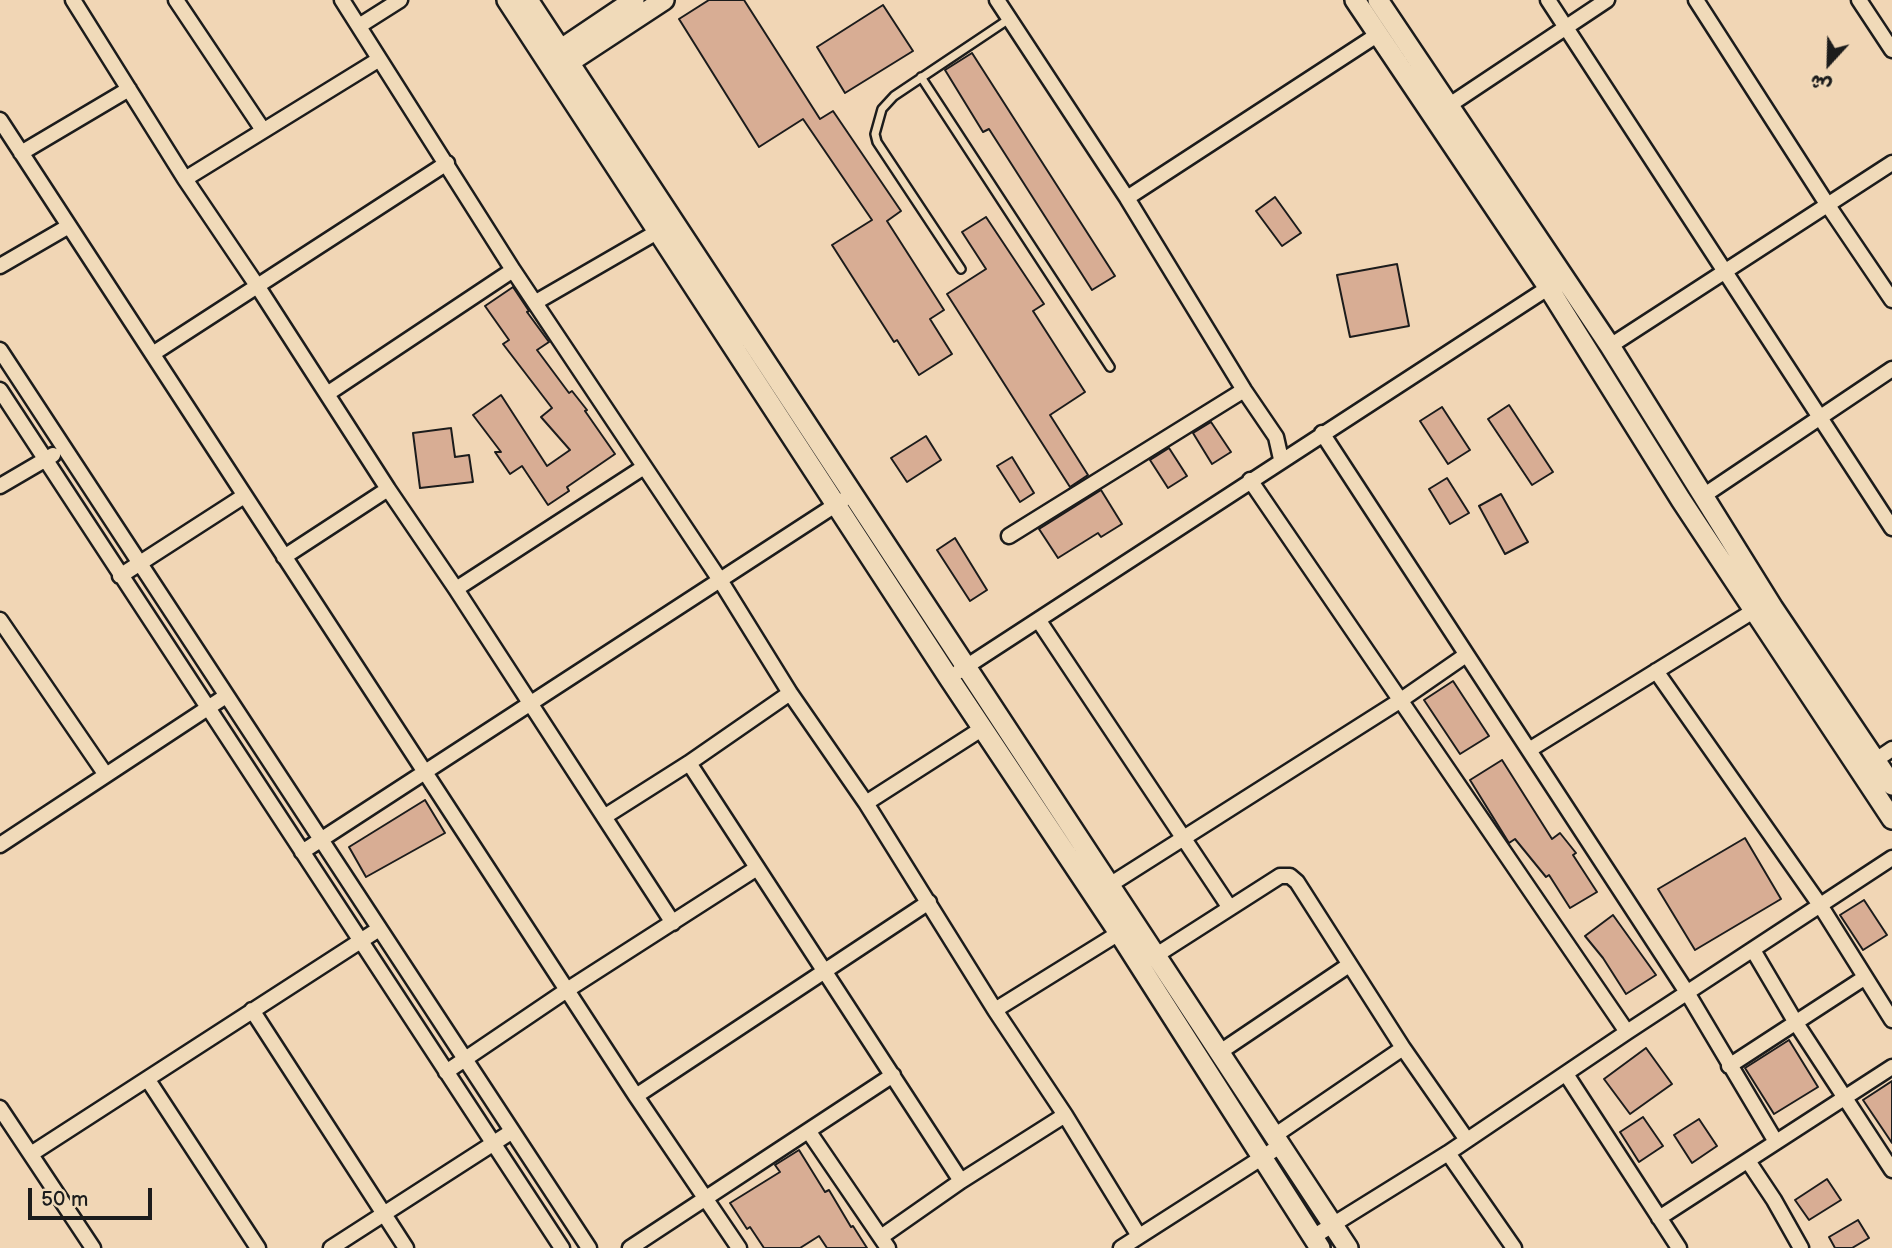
<!DOCTYPE html>
<meta charset="utf-8">
<style>
body{margin:0}
#map{position:relative;width:1892px;height:1248px;overflow:hidden;background:#f1d6b5;font-family:"Balsamiq Sans","Playpen Sans Arabic",sans-serif}
canvas{display:block}
.north{position:absolute;left:1794px;top:28px;width:70px;height:70px;-webkit-text-stroke:5px #f0dab9;paint-order:stroke;rotate:202deg;font-size:19px;font-weight:700;line-height:28px;text-align:center;color:#1c1c1c}
.north::after{content:'';display:block;margin:auto;width:24px;height:32px;background:#1c1c1c;clip-path:polygon(50% 0,100% 100%,50% 72%,0 100%)}
.scale{position:absolute;left:28px;top:1188px;width:124px;height:32px;box-sizing:border-box;border:4px solid #1c1c1c;border-top:0;padding-left:9px;font-size:21px;line-height:24px;white-space:nowrap;color:#1c1c1c;-webkit-text-stroke:5px #f0dab9;paint-order:stroke}
</style>
<div id="map">
<canvas width="1892" height="1248"></canvas>
<div class="north">ش</div>
<div class="scale">50 m</div>
</div>
<script>
const ctx = document.querySelector('canvas').getContext('2d');
ctx.lineJoin = 'round';
function fill(path, color) { ctx.fillStyle = color; ctx.fill(path, 'evenodd'); }
const poly = rows => new Path2D(rows.map(r => 'M' + r).join(''));
function strokePath(path, color, width, dash) { ctx.strokeStyle = color; ctx.lineWidth = width; ctx.lineCap = dash ? 'butt' : 'round'; ctx.setLineDash(dash || []); ctx.stroke(path); }
const building = poly([
 [709,0,744,0,820,119,833,111,901,211,887,221,944,310,930,319,952,354,919,375,897,340,894,342,832,245,872,220,803,119,759,147,679,19,709,0],
 [883,5,913,51,845,93,817,47,883,5],
 [972,53,1115,276,1092,290,989,129,983,132,945,70,972,53],
 [1275,197,1301,233,1282,246,1256,211,1275,197],
 [986,217,1044,304,1033,311,1085,392,1050,415,1088,475,1070,487,947,294,986,269,962,232,986,217],
 [1397,264,1409,326,1350,337,1337,275,1397,264],
 [513,287,529,311,527,312,549,342,537,350,569,393,572,391,587,410,585,411,615,454,567,487,569,491,548,505,522,466,510,474,495,452,501,452,473,415,501,395,547,466,570,450,541,417,552,408,503,344,509,340,485,306,513,287],
 [1509,405,1553,472,1532,485,1488,419,1509,405],
 [1442,407,1470,450,1448,464,1420,421,1442,407],
 [1211,422,1231,452,1212,464,1193,433,1211,422],
 [451,428,455,457,469,455,473,482,420,488,413,433,451,428],
 [926,436,941,460,907,482,891,458,926,436],
 [1169,448,1187,476,1168,488,1150,460,1169,448],
 [1012,457,1034,493,1020,502,997,466,1012,457],
 [1447,478,1469,513,1450,524,1429,489,1447,478],
 [1101,490,1122,524,1101,537,1098,533,1058,558,1039,529,1101,490],
 [1501,494,1528,542,1505,554,1479,506,1501,494],
 [955,538,987,590,970,601,937,550,955,538],
 [1453,681,1489,736,1460,754,1424,700,1453,681],
 [1502,760,1552,839,1560,833,1576,853,1573,855,1597,892,1570,908,1549,875,1546,877,1515,839,1509,843,1470,780,1502,760],
 [425,800,445,833,366,877,349,847,425,800],
 [1745,838,1781,899,1695,950,1658,889,1745,838],
 [1864,900,1887,935,1863,950,1840,915,1864,900],
 [1613,915,1656,975,1626,994,1603,958,1585,936,1613,915],
 [1789,1040,1818,1087,1774,1114,1745,1068,1789,1040],
 [1646,1048,1672,1084,1630,1114,1604,1079,1646,1048],
 [1892,1081,1892,1143,1863,1100,1892,1081],
 [1643,1117,1663,1146,1639,1162,1620,1132,1643,1117],
 [1699,1119,1717,1146,1692,1163,1674,1135,1699,1119],
 [799,1150,825,1192,829,1190,851,1227,853,1226,867,1248,827,1248,819,1236,800,1248,764,1248,750,1227,747,1229,730,1203,780,1172,775,1165,799,1150],
 [1827,1179,1841,1200,1809,1220,1795,1200,1827,1179],
 [1858,1220,1869,1238,1852,1248,1835,1248,1829,1237,1858,1220]
]);
fill(building, '#d8ad94');
strokePath(building, '#1c1c1c', 2);
const lane = poly([
 [921,77,1110,367],
 [961,269,877,142,875,134,882,109,894,96,1009,19]
]);
const street = poly([
 [73,0,185,179,258,287,388,489,456,589,673,923],
 [176,0,263,130],
 [342,0,513,270,720,580,790,693,866,803,995,1010,1065,1115,1139,1236],
 [997,0,1127,198,1244,390,1276,437,1281,459],
 [1548,0,1892,528],
 [1696,0,1827,204,1892,300],
 [1859,0,1892,50],
 [359,26,400,0],
 [1442,110,1607,0],
 [0,120,636,1096,739,1248],
 [21,153,129,89],
 [185,179,378,60],
 [1127,198,1377,35],
 [0,266,69,226],
 [536,302,657,232],
 [1610,346,1892,163],
 [0,350,589,1248],
 [154,353,447,163],
 [0,390,562,1248],
 [327,394,513,270],
 [1322,433,1688,994,1776,1142],
 [1250,480,1627,1032],
 [0,486,53,455],
 [1703,496,1892,369],
 [1009,536,1244,390],
 [284,557,388,489],
 [120,576,244,496],
 [456,589,644,467],
 [0,620,106,775],
 [1039,621,1230,908],
 [1656,671,1820,905,1892,1020],
 [958,672,1554,284],
 [1529,750,1755,610],
 [689,763,961,1181],
 [1867,766,1892,749],
 [866,803,983,728],
 [604,817,689,763,790,693],
 [0,845,226,696],
 [302,852,843,500],
 [1108,886,1401,700,1466,655],
 [1753,950,1796,1023,1892,1170],
 [1155,956,1280,876,1290,876,1297,882,1403,1048,1467,1140],
 [252,1010,406,1248],
 [995,1010,1119,933],
 [1220,1052,1349,965],
 [1729,1066,1864,978],
 [446,1072,567,990,757,868],
 [1566,1074,1679,1248],
 [148,1080,258,1248],
 [636,1096,929,902],
 [0,1108,93,1248],
 [809,1132,888,1248],
 [1274,1136,1403,1048],
 [1448,1153,1514,1248],
 [31,1154,379,929],
 [1748,1161,1774,1200,1801,1248],
 [1659,1218,1892,1067],
 [881,1237,961,1181,1065,1115],
 [1313,1237,1448,1153,1627,1032,1892,858],
 [331,1248,511,1132],
 [630,1248,893,1075],
 [1121,1248,1280,1146]
]);
const secondary = poly([
 [507,0,949,678,1119,933,1320,1248],
 [528,0,1348,1248],
 [1355,0,1548,287,1681,500,1892,819],
 [1378,0,1610,346,1773,608,1892,785],
 [551,56,634,0],
 [559,69,664,0]
]);
strokePath(lane, '#1c1c1c', 12);
strokePath(street, '#1c1c1c', 19);
strokePath(secondary, '#1c1c1c', 24);
strokePath(lane, '#f0dab9', 7);
strokePath(street, '#f0dab9', 14);
strokePath(secondary, '#f0dab9', 19);
</script>
